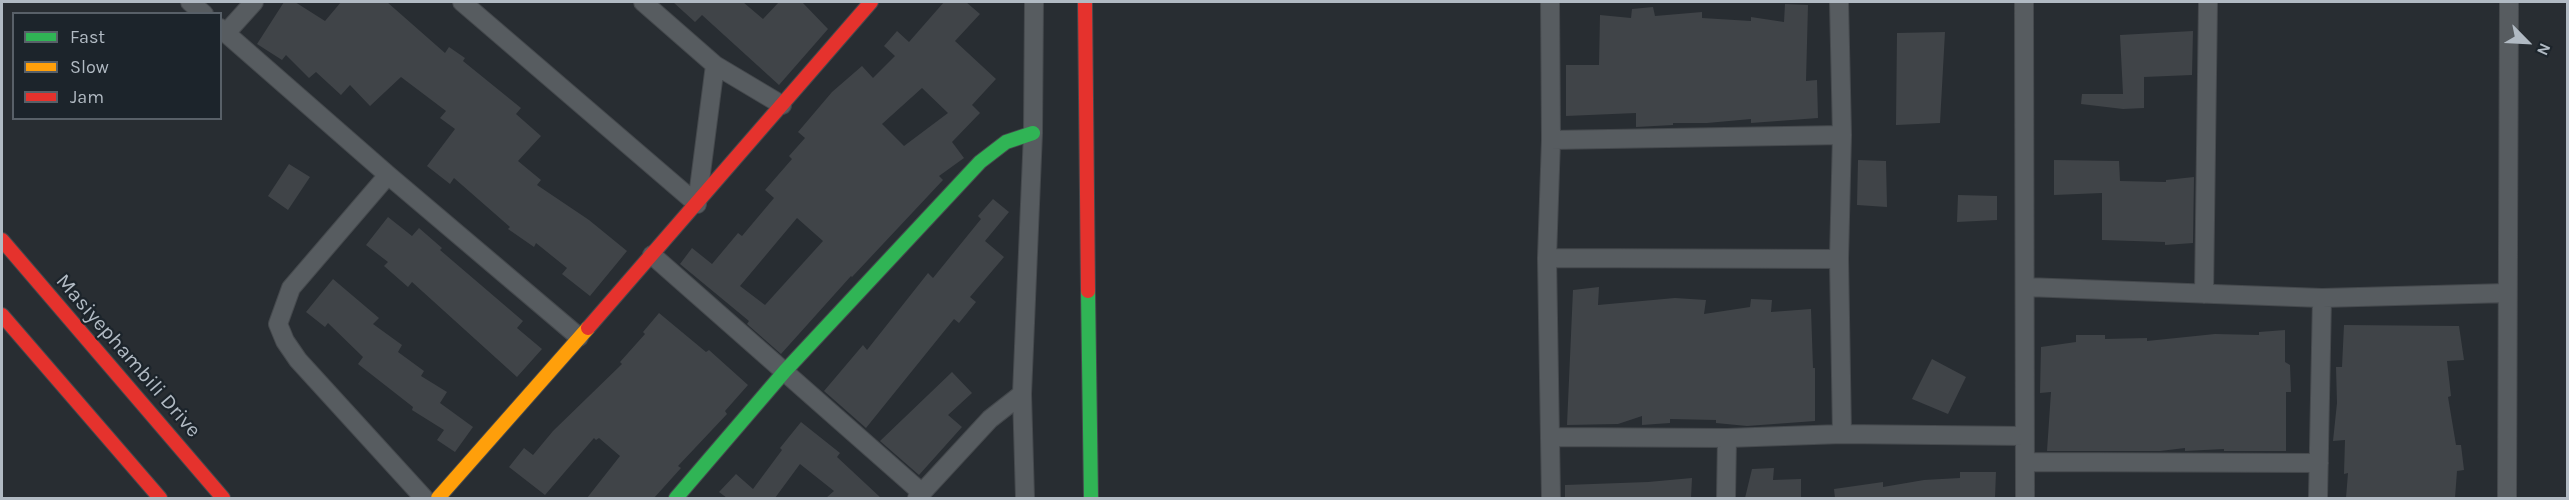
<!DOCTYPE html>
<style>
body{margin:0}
#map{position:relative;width:2569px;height:500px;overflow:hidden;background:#282d32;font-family:Karla,sans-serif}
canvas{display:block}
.frame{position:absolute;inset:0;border:3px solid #b1bac3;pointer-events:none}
.legend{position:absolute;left:12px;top:12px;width:210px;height:108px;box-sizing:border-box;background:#1c242b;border:2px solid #586068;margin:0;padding:8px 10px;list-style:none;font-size:18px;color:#b1bac3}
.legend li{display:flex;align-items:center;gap:12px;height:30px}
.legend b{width:30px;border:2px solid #586068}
.north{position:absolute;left:2497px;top:12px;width:60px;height:60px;-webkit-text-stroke:4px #1c242b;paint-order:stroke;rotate:114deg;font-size:16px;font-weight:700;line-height:24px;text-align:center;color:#b1bac3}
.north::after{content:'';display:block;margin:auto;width:21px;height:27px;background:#b1bac3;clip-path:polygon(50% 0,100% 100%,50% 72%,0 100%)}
</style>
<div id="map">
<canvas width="2569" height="500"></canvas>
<div class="frame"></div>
<ul class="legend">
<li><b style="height:8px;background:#30b455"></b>Fast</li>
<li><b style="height:8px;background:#ff9f0a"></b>Slow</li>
<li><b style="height:8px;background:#e5322d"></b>Jam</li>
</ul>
<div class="north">N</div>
</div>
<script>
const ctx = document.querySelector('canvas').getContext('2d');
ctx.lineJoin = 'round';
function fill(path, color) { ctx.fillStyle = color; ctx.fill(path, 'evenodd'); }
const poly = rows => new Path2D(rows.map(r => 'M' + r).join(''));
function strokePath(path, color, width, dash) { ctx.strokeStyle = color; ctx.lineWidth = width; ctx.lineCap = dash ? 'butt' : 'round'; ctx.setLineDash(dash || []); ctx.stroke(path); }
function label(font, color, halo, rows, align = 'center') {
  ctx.font = font + ' Karla,sans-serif'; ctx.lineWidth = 4.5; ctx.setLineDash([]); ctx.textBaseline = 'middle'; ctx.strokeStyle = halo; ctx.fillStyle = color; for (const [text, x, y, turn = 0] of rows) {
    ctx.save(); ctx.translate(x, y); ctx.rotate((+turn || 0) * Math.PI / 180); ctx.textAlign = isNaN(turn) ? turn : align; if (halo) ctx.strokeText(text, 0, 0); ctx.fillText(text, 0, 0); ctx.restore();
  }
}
fill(poly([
 [284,2,295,2,325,21,341,2,387,2,445,53,449,47,465,58,463,61,521,108,516,114,541,136,518,161,541,180,537,185,589,220,627,251,590,296,562,274,567,268,536,243,534,247,508,229,510,227,454,178,450,184,427,166,455,129,440,118,446,111,401,77,370,106,350,85,341,95,316,72,309,78,286,55,282,60,257,44],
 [673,2,743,2,763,19,779,2,802,2,828,29,779,85,702,15,695,22],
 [944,2,966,2,980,14,955,41,996,79,972,105,980,113,952,142,964,158,939,176,943,180,852,277,851,276,781,354,747,324,749,321,680,264,692,248,712,264,738,233,742,236,774,198,765,190,792,159,789,156,805,138,798,132,832,92,862,66,873,78,895,56,884,46,897,31,909,42],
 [922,88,948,113,904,146,882,124],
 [797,218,823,241,765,305,740,286],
 [1785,4,1808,5,1806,81,1817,80,1818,118,1751,123,1751,119,1707,123,1673,123,1673,125,1636,127,1636,113,1566,116,1566,65,1599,65,1600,15,1631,18,1632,9,1653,7,1655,16,1702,12,1702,18,1751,21,1751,17,1784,22],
 [2193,31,2192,75,2144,77,2144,108,2123,109,2081,104,2082,94,2123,94,2120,35],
 [1945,32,1940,123,1896,125,1897,33],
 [1858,160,1886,161,1887,207,1857,205],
 [2054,160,2119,161,2120,181,2166,182,2166,180,2194,177,2193,243,2165,245,2165,242,2102,240,2102,193,2054,195],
 [289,164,310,177,288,210,268,196],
 [1958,195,1997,196,1997,220,1957,222],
 [993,199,1009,212,985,241,1004,257,970,297,976,302,959,323,954,319,866,428,824,391,863,345,867,350,928,273,933,278,981,219,978,216],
 [388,217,412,236,419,228,442,248,440,250,523,321,517,328,542,349,517,377,412,282,408,287,384,266,388,262,366,245],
 [333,279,379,318,373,324,402,345,398,352,424,371,421,376,447,392,440,403,473,427,455,452,437,440,444,430,412,410,413,407,358,364,363,357,328,323,325,327,306,312],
 [1599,287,1598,305,1675,298,1706,300,1704,314,1750,307,1751,299,1772,300,1771,312,1811,309,1813,368,1815,368,1815,421,1747,426,1716,423,1716,420,1670,419,1670,423,1642,425,1642,416,1618,424,1567,425,1573,290],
 [659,313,706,352,709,350,748,385,725,411,727,414,678,466,681,468,654,498,587,498,620,456,599,438,596,440,594,438,545,495,509,467,524,448,533,455,553,431,622,364,620,362,645,334,643,332],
 [2344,325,2459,326,2464,360,2447,361,2451,396,2448,397,2456,445,2461,445,2464,470,2457,471,2455,498,2346,498,2348,473,2344,474,2345,440,2333,441,2337,403,2336,367,2342,367],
 [2285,330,2285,362,2290,365,2291,392,2286,392,2286,451,2224,451,2224,449,2185,451,2185,448,2160,451,2047,451,2051,392,2040,393,2041,347,2076,342,2076,335,2105,335,2105,339,2147,338,2147,341,2215,334,2259,335,2259,332],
 [1932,359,1966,377,1948,414,1912,399],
 [952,372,972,393,948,415,962,427,919,475,880,441],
 [801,422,840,453,837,457,881,498,826,498,834,491,800,464,775,498,727,498,719,492,736,474,753,489,782,450,780,448],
 [1774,468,1773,480,1801,479,1801,498,1745,498,1752,469],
 [1960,472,1996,472,1995,498,1835,498,1834,489,1883,482,1883,487,1924,480,1960,478],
 [1692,478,1691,498,1565,498,1565,485,1648,482]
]), '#404448');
const street = poly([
 [190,2,204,14],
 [462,2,697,204],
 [643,2,715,65,782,105],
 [1550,2,1551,140,1547,258,1551,498],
 [1839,2,1842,135,1839,259,1842,434],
 [2024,2,2025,498],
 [220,28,388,175,579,337],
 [226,33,254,2],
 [1551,140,1842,135],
 [388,175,291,288,278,324,285,341,298,360,424,498],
 [697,204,715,65],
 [652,255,922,493],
 [1547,258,1839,259],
 [2026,287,2322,298,2507,293],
 [2204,294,2208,2],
 [1550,437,1727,438,1842,434,2024,436],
 [2026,462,2319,463],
 [917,498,990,419,1022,394],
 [1025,498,1022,394,1033,133,1034,2],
 [1726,498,1727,438],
 [2318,498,2322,298],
 [2507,498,2509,2]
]);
const fast = poly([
 [1088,291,1091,498],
 [676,498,785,371,980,162,1006,142,1033,133]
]);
const slow = poly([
 [438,498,588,328]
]);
const jam = poly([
 [1085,2,1088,291],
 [2,240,223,498],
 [2,315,160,498],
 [588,328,871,2]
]);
strokePath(street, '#45494d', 20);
strokePath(fast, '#45494d', 16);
strokePath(slow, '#45494d', 16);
strokePath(jam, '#45494d', 16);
strokePath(street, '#575c60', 18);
strokePath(fast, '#30b455', 14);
strokePath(slow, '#ff9f0a', 14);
strokePath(jam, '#e5322d', 14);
label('21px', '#b1bac3', '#1c242b', [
 ["Masiyephambili Drive",128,356,49]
]);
</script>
